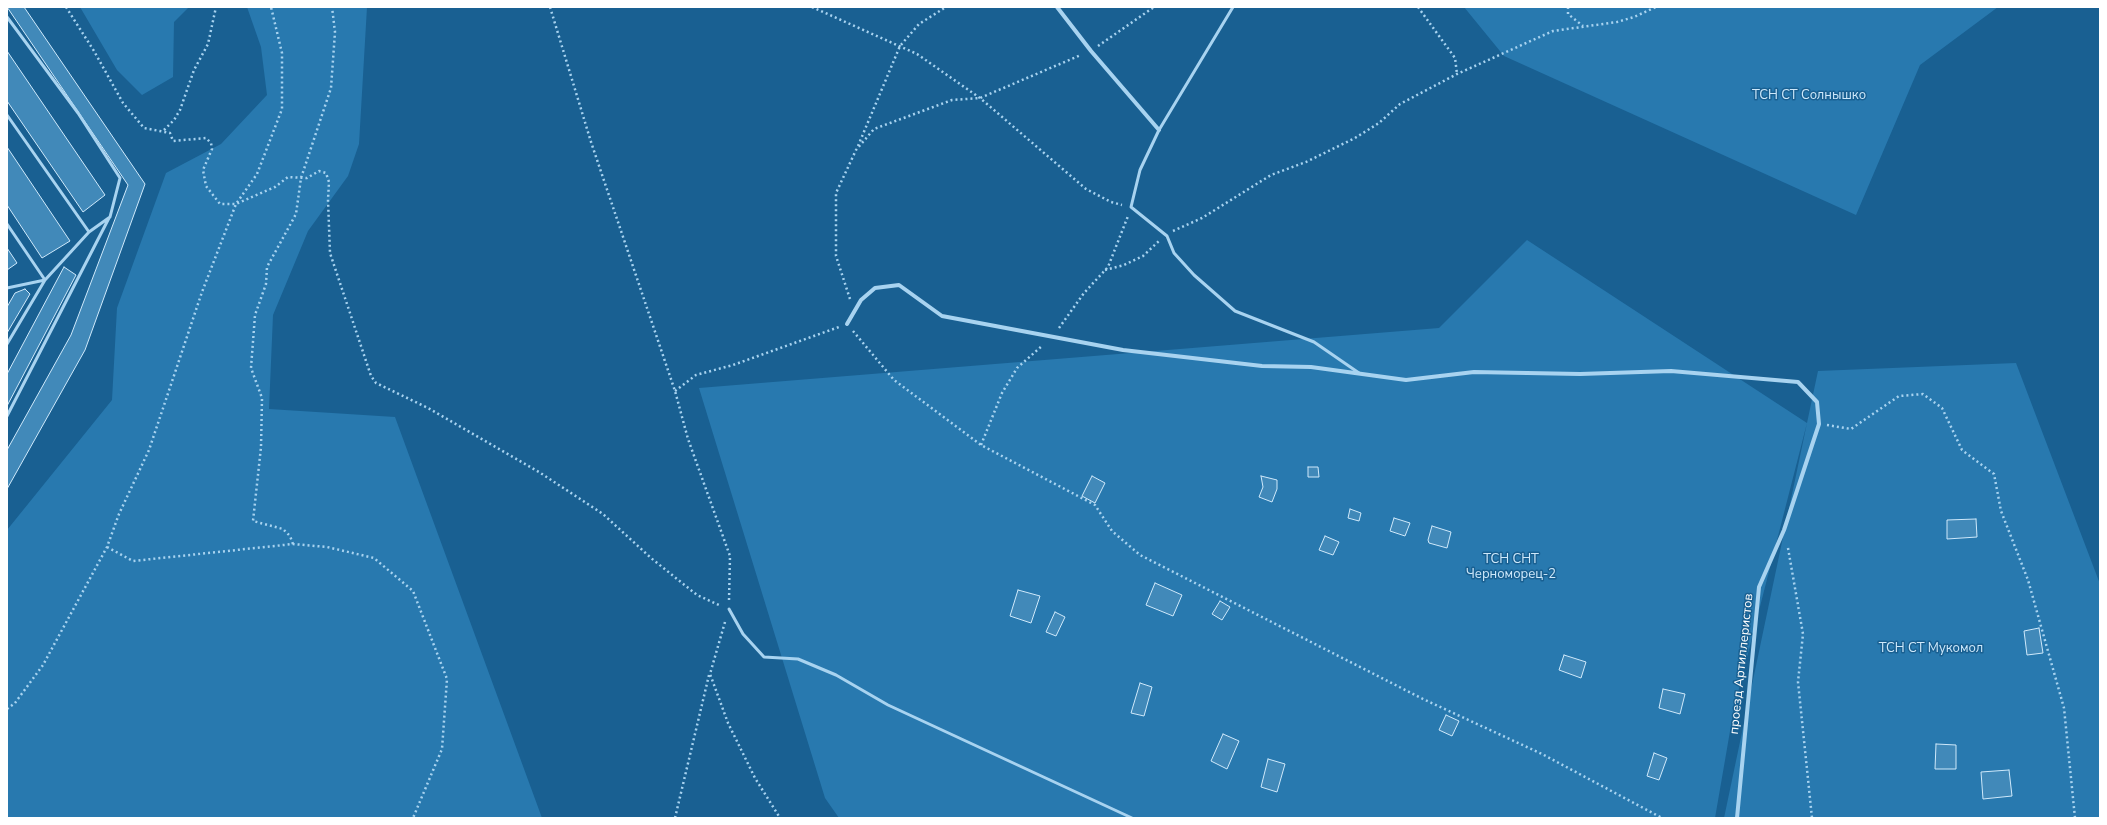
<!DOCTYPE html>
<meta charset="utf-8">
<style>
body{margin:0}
#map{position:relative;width:2107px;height:825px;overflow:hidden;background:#196092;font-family:"Nunito Sans",sans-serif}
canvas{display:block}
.frame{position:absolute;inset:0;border:8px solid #fff;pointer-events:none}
</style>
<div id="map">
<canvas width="2107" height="825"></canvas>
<div class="frame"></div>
</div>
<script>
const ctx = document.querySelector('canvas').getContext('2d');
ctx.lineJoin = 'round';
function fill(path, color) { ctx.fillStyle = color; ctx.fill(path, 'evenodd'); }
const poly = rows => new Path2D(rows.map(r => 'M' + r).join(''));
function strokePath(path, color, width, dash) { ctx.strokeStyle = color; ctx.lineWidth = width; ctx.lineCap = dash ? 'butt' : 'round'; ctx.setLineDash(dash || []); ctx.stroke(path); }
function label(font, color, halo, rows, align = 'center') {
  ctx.font = font + ' "Nunito Sans",sans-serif'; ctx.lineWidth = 3; ctx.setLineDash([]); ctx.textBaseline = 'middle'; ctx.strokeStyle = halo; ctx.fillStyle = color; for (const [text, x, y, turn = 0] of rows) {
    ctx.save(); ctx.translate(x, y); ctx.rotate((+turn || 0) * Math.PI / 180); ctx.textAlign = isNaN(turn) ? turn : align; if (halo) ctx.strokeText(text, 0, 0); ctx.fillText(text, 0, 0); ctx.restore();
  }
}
fill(poly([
 [80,7,189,7,174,22,173,77,142,95,117,70],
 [247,7,367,7,359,144,348,176,308,231,273,315,269,409,395,417,542,818,7,818,7,530,112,400,117,308,166,173,221,144,267,95,261,47],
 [1464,7,1998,7,1920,65,1856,215,1504,56],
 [1527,240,1807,423,1818,371,2016,363,2100,584,2100,818,1724,818,1807,423,1734,708,1715,818,839,818,825,798,699,388,1439,328]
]), '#2879af');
const building = poly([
 [7,7,24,7,145,184,85,350,7,489,7,450,71,335,128,185,7,7],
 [7,51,105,195,83,212,7,101,7,51],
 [7,147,70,241,42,258,7,205,7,147],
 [7,248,17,263,7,270,7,248],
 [64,267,76,275,7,406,7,374,64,267],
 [25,289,30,294,7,333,7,307,15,293,25,289],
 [1308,467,1318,467,1319,477,1308,477,1308,467],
 [1092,476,1105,483,1095,503,1082,496,1092,476],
 [1261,476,1277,480,1277,489,1272,502,1259,497,1263,487,1261,476],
 [1350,509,1361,513,1359,521,1348,518,1350,509],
 [1394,518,1410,523,1405,536,1390,531,1394,518],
 [1976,519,1977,537,1947,539,1947,520,1976,519],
 [1432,526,1451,532,1447,548,1429,543,1428,540,1432,526],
 [1325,536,1339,542,1333,555,1319,550,1325,536],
 [1155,583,1182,595,1173,616,1146,605,1155,583],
 [1018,590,1040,596,1031,623,1010,616,1018,590],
 [1220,601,1230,607,1222,620,1212,614,1220,601],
 [1055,612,1065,617,1056,636,1046,632,1055,612],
 [2039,628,2043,653,2027,655,2024,631,2039,628],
 [1564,655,1586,662,1581,678,1559,670,1564,655],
 [1140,683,1152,687,1144,716,1131,713,1140,683],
 [1663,689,1685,694,1680,714,1659,708,1663,689],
 [1446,715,1459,721,1452,736,1439,730,1446,715],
 [1223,734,1239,741,1227,769,1211,761,1223,734],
 [1936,744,1956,745,1956,769,1935,769,1936,744],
 [1654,753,1667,758,1659,780,1647,776,1654,753],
 [1268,759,1285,764,1277,792,1261,787,1268,759],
 [2009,770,2012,796,1983,799,1981,772,2009,770]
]);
fill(building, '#4189b9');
strokePath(building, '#cfe9fb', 1);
strokePath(poly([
 [66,7,94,51,123,103,144,128,170,133,173,141,206,138,211,143,212,149,203,170,206,186,220,204,236,204,275,187,288,177,307,178,319,171,326,173,329,182,328,200,330,253,371,376,376,383,428,408,539,472,603,514,651,558,697,595,721,606],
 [550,7,591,142,675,391,688,439,730,556,729,601],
 [812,7,917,54,980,98,1086,189,1111,202,1122,205],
 [1418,7,1455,58,1457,74],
 [1568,7,1568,14,1583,26],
 [1098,46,1154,7],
 [164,130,174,120,180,110,194,70,208,44,216,7],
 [858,146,900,46,919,24,946,7],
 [1173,231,1202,218,1271,175,1306,162,1355,138,1379,123,1400,104,1457,74,1553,31,1617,22,1634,17,1656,7],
 [1105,270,1124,265,1143,256,1159,241],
 [850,299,836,256,836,193,856,150,874,129,952,100,980,98,1081,55],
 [1059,328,1084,293,1108,267,1128,216],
 [853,331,894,380,981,445,1095,505,1112,531,1140,555,1423,699,1542,754,1662,818],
 [675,391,696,375,733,365,839,327],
 [1827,425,1851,429,1899,396,1923,394,1942,408,1962,450,1994,474,2001,511,2028,580,2064,708,2075,818],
 [981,445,1002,393,1017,368,1043,345],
 [293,544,290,536,283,529,253,521,261,447,262,398,251,368,255,315,266,284,267,267,296,214,301,178,331,88,335,32,332,7],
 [107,547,133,561,293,544,327,547,374,558,413,591,447,679,442,749,413,818],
 [1788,548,1803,634,1798,682,1812,818],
 [725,622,710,674,728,723,755,778,780,818],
 [7,709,15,703,43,665,107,547,119,514,149,450,202,292,236,204,257,174,282,109,282,53,271,7],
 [675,818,709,675]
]), '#a8d3f0', 2.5, [2, 3]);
strokePath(poly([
 [1233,7,1159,130,1140,170,1131,207,1167,236,1174,253,1194,275,1235,311,1314,342,1359,373],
 [7,17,78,113,120,178,110,217,89,232,45,280,7,288],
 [7,115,89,232],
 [7,224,45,280,7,344],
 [7,416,109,218],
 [729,609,743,634,764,657,798,659,836,675,888,705,1132,818]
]), '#a8d3f0', 3);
strokePath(poly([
 [1057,7,1091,51,1159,130],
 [847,324,861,300,875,288,899,285,942,316,1123,350,1262,366,1311,367,1406,380,1474,372,1580,374,1671,371,1798,382,1817,402,1819,424,1784,530,1759,587,1737,818]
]), '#a8d3f0', 4);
label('13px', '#cfe9fb', '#196092', [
 ["ТСН СТ Солнышко",1809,96],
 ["ТСН СНТ",1511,560],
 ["Черноморец-2",1511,575],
 ["ТСН СТ Мукомол",1931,649]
]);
label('13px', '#fff', '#196092', [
 ["проезд Артиллеристов",1742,664,-84]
]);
</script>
